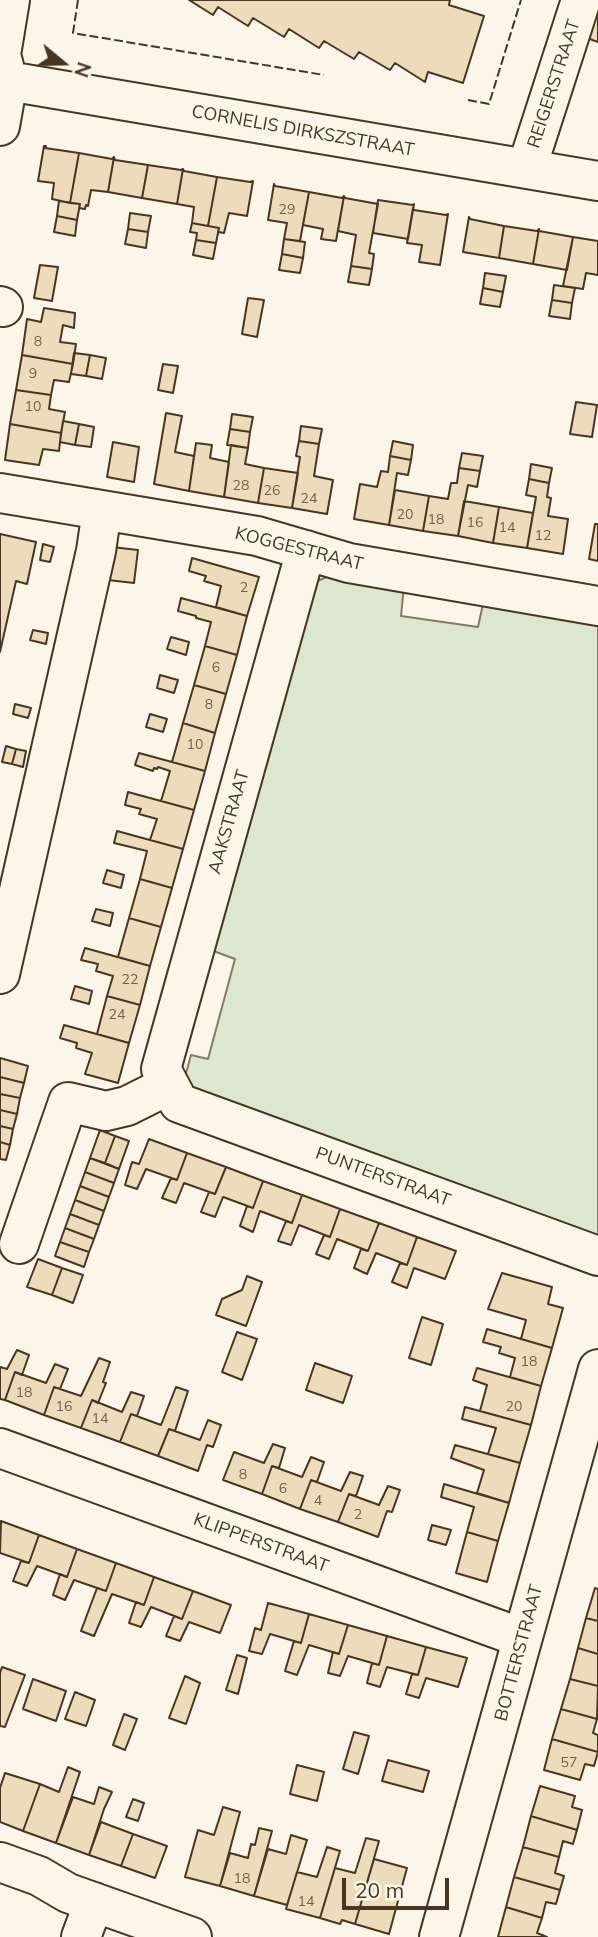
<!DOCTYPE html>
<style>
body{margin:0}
#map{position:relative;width:598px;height:1937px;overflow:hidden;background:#fbf6e9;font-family:Mulish,sans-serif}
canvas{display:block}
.north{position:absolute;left:28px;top:28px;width:70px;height:70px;-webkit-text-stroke:5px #fbf6e9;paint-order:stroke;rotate:109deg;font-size:19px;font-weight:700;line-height:28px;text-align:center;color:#4a3520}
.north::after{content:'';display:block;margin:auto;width:24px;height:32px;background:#4a3520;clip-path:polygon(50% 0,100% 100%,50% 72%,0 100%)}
.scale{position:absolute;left:342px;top:1878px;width:107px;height:32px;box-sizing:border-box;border:4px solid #4a3520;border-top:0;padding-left:9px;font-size:21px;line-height:24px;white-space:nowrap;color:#4a3520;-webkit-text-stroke:5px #fbf6e9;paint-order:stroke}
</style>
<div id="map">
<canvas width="598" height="1937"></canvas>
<div class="north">N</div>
<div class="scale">20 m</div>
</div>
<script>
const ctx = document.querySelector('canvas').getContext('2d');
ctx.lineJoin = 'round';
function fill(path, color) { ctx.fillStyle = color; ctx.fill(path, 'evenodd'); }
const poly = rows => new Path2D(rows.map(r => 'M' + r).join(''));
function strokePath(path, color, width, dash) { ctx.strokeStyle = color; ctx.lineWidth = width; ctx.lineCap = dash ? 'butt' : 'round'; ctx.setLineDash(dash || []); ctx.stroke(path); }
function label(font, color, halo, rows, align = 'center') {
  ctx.font = font + ' Mulish,sans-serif'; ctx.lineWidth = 5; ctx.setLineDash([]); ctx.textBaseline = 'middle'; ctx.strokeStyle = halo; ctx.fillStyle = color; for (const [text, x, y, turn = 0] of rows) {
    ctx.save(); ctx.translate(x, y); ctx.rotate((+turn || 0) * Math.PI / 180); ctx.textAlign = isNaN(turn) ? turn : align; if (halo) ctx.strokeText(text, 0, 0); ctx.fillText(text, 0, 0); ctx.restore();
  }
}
const green = poly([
 [329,576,404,586,401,616,478,627,484,599,598,620,598,1236,183,1084,191,1055,208,1059,235,959,208,949,315,582,329,576]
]);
fill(green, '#dce7d0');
strokePath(green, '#887966', 2);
const building = poly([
 [189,0,450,0,449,5,484,16,463,83,428,72,425,82,395,63,390,70,359,52,354,59,324,41,319,48,289,29,284,37,253,18,248,26,218,7,213,15,189,0],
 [598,7,598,42,587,38,598,7],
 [44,146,46,146,45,148,79,153,70,203,52,199,54,183,38,181,44,146],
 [79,153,112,159,114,157,108,192,91,190,88,206,86,205,85,209,79,208,80,204,70,203,79,153],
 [114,157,115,160,148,165,142,198,108,192,114,157],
 [148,165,181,170,183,169,177,204,142,198,148,165],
 [183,169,184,171,217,177,208,226,192,223,194,207,177,204,183,169],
 [217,177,250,182,253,181,247,216,229,213,224,233,218,232,219,228,208,226,217,177],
 [274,184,275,186,309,192,300,241,284,239,287,223,268,220,274,184],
 [309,192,342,198,344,196,336,241,321,239,323,229,303,225,309,192],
 [344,196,345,198,378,204,369,253,374,254,372,269,351,266,356,235,338,231,344,196],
 [378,200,413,205,414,204,408,239,373,233,378,200],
 [59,201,80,204,77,220,57,216,59,201],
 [413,208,414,210,446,215,448,214,440,265,419,262,422,245,407,243,413,208],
 [130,213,151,216,148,232,128,229,130,213],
 [57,216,77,220,75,236,54,232,57,216],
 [469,217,470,219,504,226,499,258,463,252,469,217],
 [192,223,219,228,216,243,196,240,197,233,190,232,192,223],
 [504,226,537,231,539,229,533,264,499,258,504,226],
 [128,229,148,232,146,248,125,244,128,229],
 [539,229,539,231,573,237,567,270,533,264,539,229],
 [573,237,598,241,598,275,586,273,583,289,563,286,573,237],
 [284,239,305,242,303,258,282,254,284,239],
 [196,240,216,243,213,259,193,255,196,240],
 [282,254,303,258,300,273,279,270,282,254],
 [40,265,58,267,52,301,34,298,40,265],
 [351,266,372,269,369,285,348,282,351,266],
 [485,273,506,276,503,292,483,288,485,273],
 [554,285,575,288,572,303,552,300,554,285],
 [483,288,503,292,500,307,480,304,483,288],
 [248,298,264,300,257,337,242,334,248,298],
 [552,300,572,303,570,319,549,316,552,300],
 [44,308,75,313,74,328,63,325,60,342,76,344,73,364,22,355,27,319,41,322,44,308],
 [74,353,90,355,86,376,71,374,74,353],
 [22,355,73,364,69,382,54,380,51,395,16,390,22,355],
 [90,355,106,358,102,379,86,376,90,355],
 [163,364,178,366,173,393,158,390,163,364],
 [16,390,51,395,49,409,65,412,61,433,10,424,16,390],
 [576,402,597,405,592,437,570,434,576,402],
 [166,413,182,416,175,452,194,456,189,491,154,484,166,413],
 [232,414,253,417,250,432,230,429,232,414],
 [63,421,79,424,75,445,60,442,63,421],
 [10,424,61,433,59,451,43,449,39,465,5,460,10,424],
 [79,424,94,427,91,447,75,445,79,424],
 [301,426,322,429,319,444,299,441,301,426],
 [230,429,250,432,248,448,227,445,230,429],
 [299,441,319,444,314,476,333,480,327,514,292,508,300,457,296,456,299,441],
 [393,441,413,445,411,460,390,456,393,441],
 [113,442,139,447,134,482,107,477,113,442],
 [196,443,212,445,210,458,229,462,224,497,189,491,196,443],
 [231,445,248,448,245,464,264,468,258,503,224,497,231,445],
 [462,453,483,456,480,471,459,468,462,453],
 [390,456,411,460,408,475,397,473,389,525,354,519,360,484,377,487,381,471,388,472,390,456],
 [531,464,552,468,549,483,529,479,531,464],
 [264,468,298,473,292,508,258,503,264,468],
 [459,468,480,471,477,487,468,485,458,536,423,531,429,496,448,499,451,483,457,483,459,468],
 [529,479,549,483,547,497,551,498,548,516,568,519,563,554,527,548,536,497,526,495,529,479],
 [395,490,429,496,423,531,389,525,395,490],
 [464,501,499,507,493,543,458,536,464,501],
 [499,507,533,513,527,548,493,543,499,507],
 [595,524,598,524,598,561,589,559,595,524],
 [0,534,36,542,27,584,16,581,0,652,0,534],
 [43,544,54,547,50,562,40,560,43,544],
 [112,547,138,550,134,583,108,580,112,547],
 [192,558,259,577,247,616,216,607,221,586,204,581,206,576,189,571,192,558],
 [181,598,247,616,237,655,205,646,211,622,196,618,196,616,178,611,181,598],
 [33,630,48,633,46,644,30,640,33,630],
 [171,637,189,642,186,655,167,649,171,637],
 [205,646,237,655,226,694,194,685,205,646],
 [160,675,178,680,174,693,157,688,160,675],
 [194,685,226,694,215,733,183,723,194,685],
 [15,704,31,708,28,718,13,714,15,704],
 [150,714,167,719,163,732,146,727,150,714],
 [183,723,215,733,205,771,172,762,183,723],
 [6,746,16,749,12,764,2,762,6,746],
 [16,749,26,751,23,767,12,764,16,749],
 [139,753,205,771,194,810,161,801,170,771,158,767,157,769,154,768,153,771,135,765,139,753],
 [128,792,194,810,183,849,150,840,157,819,139,814,141,809,125,805,128,792],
 [117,831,183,849,172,888,140,879,147,851,114,843,117,831],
 [107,870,124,875,121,888,103,883,107,870],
 [140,879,172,888,161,927,129,918,140,879],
 [96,909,113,913,110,926,92,921,96,909],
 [129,918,161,927,150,966,118,957,129,918],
 [85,948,150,966,140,1005,107,996,113,976,96,971,98,964,81,960,85,948],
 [75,986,92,991,89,1004,71,999,75,986],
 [107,996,140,1005,129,1043,97,1034,107,996],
 [64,1025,129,1043,118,1083,85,1074,92,1053,76,1048,77,1043,60,1038,64,1025],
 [0,1058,28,1066,24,1083,0,1077,0,1058],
 [0,1077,24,1083,20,1098,0,1094,0,1077],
 [0,1094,20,1098,17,1114,0,1110,0,1094],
 [0,1110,17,1114,13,1129,0,1126,0,1110],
 [0,1126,13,1129,10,1145,0,1142,0,1126],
 [100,1130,115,1136,105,1163,90,1158,100,1130],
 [115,1136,129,1141,119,1169,105,1163,115,1136],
 [149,1139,187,1153,177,1180,146,1169,137,1189,125,1185,132,1162,139,1164,149,1139],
 [0,1142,10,1145,6,1160,0,1159,0,1142],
 [187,1153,226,1167,215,1194,184,1183,176,1203,162,1198,171,1178,177,1180,187,1153],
 [90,1158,119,1169,114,1183,85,1172,90,1158],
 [226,1167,263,1181,253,1208,223,1197,215,1217,201,1212,209,1192,215,1194,226,1167],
 [85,1172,114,1183,109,1197,80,1186,85,1172],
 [263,1181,302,1195,292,1223,260,1211,253,1232,240,1226,247,1206,253,1208,263,1181],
 [80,1186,109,1197,104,1211,75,1200,80,1186],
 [302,1195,340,1209,330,1237,299,1225,291,1245,278,1241,286,1221,292,1223,302,1195],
 [75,1200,104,1211,99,1225,70,1214,75,1200],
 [340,1209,379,1223,368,1251,337,1239,329,1259,316,1254,324,1235,330,1237,340,1209],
 [70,1214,99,1225,94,1239,65,1228,70,1214],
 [379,1223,417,1237,407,1265,376,1253,367,1274,354,1268,361,1249,368,1251,379,1223],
 [65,1228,94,1239,89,1252,60,1242,65,1228],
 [417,1237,456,1251,445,1279,414,1268,407,1288,392,1282,400,1263,407,1265,417,1237],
 [60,1242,89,1252,84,1267,55,1256,60,1242],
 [38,1259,62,1268,52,1295,27,1287,38,1259],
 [62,1268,83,1275,73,1303,52,1295,62,1268],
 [502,1273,552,1287,548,1304,563,1308,552,1348,521,1339,526,1320,488,1309,502,1273],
 [247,1276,262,1282,246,1326,216,1315,222,1299,242,1290,247,1276],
 [422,1317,443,1324,431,1365,409,1358,422,1317],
 [487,1329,552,1348,541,1386,510,1377,515,1358,499,1353,501,1347,483,1342,487,1329],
 [237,1332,257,1339,242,1380,222,1372,237,1332],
 [17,1350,29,1355,22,1375,15,1372,5,1400,0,1399,0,1367,7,1369,17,1350],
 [99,1358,110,1362,103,1382,106,1383,98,1403,92,1400,81,1428,44,1415,54,1387,81,1396,99,1358],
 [315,1363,352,1376,343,1403,306,1390,315,1363],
 [55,1364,68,1369,60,1389,54,1387,44,1415,5,1400,15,1372,46,1383,55,1364],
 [477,1368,541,1386,531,1425,480,1411,487,1385,473,1380,477,1368],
 [176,1387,188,1391,175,1431,169,1429,158,1456,120,1442,131,1414,161,1425,176,1387],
 [131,1392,144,1396,137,1416,131,1414,120,1442,81,1428,92,1400,122,1412,131,1392],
 [465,1407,531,1425,520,1463,488,1454,496,1428,462,1419,465,1407],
 [208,1420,221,1425,213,1447,207,1445,198,1471,158,1456,169,1429,200,1440,208,1420],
 [273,1444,285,1448,279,1468,272,1466,262,1494,223,1480,234,1452,264,1463,273,1444],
 [455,1445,520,1463,509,1503,477,1493,484,1470,451,1458,455,1445],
 [311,1457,324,1462,317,1482,311,1480,300,1509,262,1494,272,1466,302,1477,311,1457],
 [350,1472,363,1476,356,1496,349,1494,338,1522,300,1509,311,1480,341,1491,350,1472],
 [444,1484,509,1503,498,1541,467,1532,474,1507,441,1497,444,1484],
 [388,1486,400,1490,392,1512,387,1511,378,1537,338,1522,349,1494,379,1505,388,1486],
 [1,1521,39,1535,29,1563,0,1553,1,1521],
 [432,1525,451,1530,446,1545,428,1540,432,1525],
 [467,1532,498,1541,487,1582,456,1573,467,1532],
 [39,1535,77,1549,67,1577,37,1566,27,1586,13,1581,21,1561,29,1563,39,1535],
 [77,1549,116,1563,106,1591,74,1580,65,1600,53,1595,60,1574,67,1577,77,1549],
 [116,1563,154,1577,144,1605,112,1594,94,1636,81,1631,97,1588,106,1591,116,1563],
 [154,1577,193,1591,182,1619,151,1607,141,1627,129,1623,136,1602,144,1605,154,1577],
 [595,1588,598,1589,598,1621,586,1618,595,1588],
 [193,1591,231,1605,220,1633,189,1622,180,1641,166,1636,174,1616,182,1619,193,1591],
 [268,1603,309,1614,301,1643,270,1634,262,1654,249,1651,255,1628,261,1630,268,1603],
 [309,1614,348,1625,339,1654,309,1645,297,1675,285,1671,294,1641,301,1643,309,1614],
 [586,1618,598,1621,598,1654,578,1648,586,1618],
 [348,1625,387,1636,379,1665,348,1656,340,1676,328,1673,333,1652,339,1654,348,1625],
 [387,1636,426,1647,418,1675,387,1667,380,1687,367,1683,372,1663,379,1665,387,1636],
 [426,1647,467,1658,458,1687,426,1678,419,1698,406,1694,412,1674,418,1675,426,1647],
 [578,1648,598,1654,598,1686,570,1679,578,1648],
 [237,1655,247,1658,238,1694,226,1690,237,1655],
 [2,1667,25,1675,5,1727,0,1726,0,1673,2,1667],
 [185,1676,200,1683,186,1724,169,1718,185,1676],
 [33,1679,66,1691,56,1721,23,1709,33,1679],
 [570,1679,598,1686,597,1719,561,1709,570,1679],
 [75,1692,95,1700,86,1726,65,1719,75,1692],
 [561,1709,597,1719,593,1733,598,1735,598,1752,552,1739,561,1709],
 [124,1714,137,1719,125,1750,113,1745,124,1714],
 [354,1732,369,1736,358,1774,343,1769,354,1732],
 [552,1739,598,1752,594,1766,585,1764,580,1780,544,1770,552,1739],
 [388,1760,429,1771,423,1792,382,1781,388,1760],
 [297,1765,324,1772,317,1801,290,1794,297,1765],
 [68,1767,80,1772,56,1843,23,1831,40,1784,59,1792,68,1767],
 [5,1773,40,1784,23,1831,0,1822,0,1788,5,1773],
 [540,1786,575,1796,572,1807,582,1810,577,1830,531,1816,540,1786],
 [99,1787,112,1792,104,1809,89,1855,56,1843,73,1797,94,1804,99,1787],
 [133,1799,144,1803,138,1821,126,1817,133,1799],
 [223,1807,240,1812,220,1886,185,1877,198,1830,214,1835,223,1807],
 [531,1816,577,1830,573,1844,563,1841,559,1857,523,1847,531,1816],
 [101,1822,133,1834,121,1866,89,1855,101,1822],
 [259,1828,272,1831,254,1896,220,1886,230,1853,248,1858,251,1844,255,1845,259,1828],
 [133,1834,167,1846,155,1878,121,1866,133,1834],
 [291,1835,307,1840,287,1905,254,1896,268,1849,286,1854,291,1835],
 [366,1838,379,1841,355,1924,342,1920,340,1924,320,1918,335,1868,355,1873,366,1838],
 [327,1847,340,1851,320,1918,286,1909,297,1872,317,1877,327,1847],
 [523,1847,559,1857,555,1873,564,1876,560,1890,514,1877,523,1847],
 [374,1859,407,1868,389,1934,355,1924,374,1859],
 [514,1877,560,1890,556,1904,546,1902,542,1918,506,1907,514,1877],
 [506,1907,542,1918,537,1933,547,1937,498,1937,506,1907]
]);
fill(building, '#ecdcbc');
strokePath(building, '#4a3520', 2);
const minor = poly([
 [8,81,598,181],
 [0,126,8,81,1,55,10,0],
 [529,169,531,155,581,0],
 [0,306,3,307],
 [0,493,257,536,349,563,598,606],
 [306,550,161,1069,179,1103,598,1256],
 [0,974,96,551,102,510],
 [19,1244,68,1102,106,1111,127,1106,169,1085],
 [0,1448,522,1638],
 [0,1862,39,1876,68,1893,192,1937],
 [81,1937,94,1902],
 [439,1937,598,1369]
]);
strokePath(minor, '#4a3520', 42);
strokePath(minor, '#fbf6e9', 38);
strokePath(poly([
 [78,0,73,33,324,75],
 [468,100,489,104,521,0]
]), '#4a3520', 2, [9, 3.5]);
label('14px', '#725f47', null, [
 ["29",287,210],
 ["8",38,342],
 ["9",33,374],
 ["10",33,407],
 ["28",241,486],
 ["26",272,491],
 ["24",309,499],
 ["20",405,515],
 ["18",436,520],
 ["16",475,523],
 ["14",507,528],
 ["12",543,536],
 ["2",244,588],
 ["6",216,668],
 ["8",209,705],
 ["10",195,745],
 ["22",130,980],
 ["24",117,1015],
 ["18",529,1362],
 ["18",24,1393],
 ["16",64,1407],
 ["20",514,1407],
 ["14",100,1419],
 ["8",243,1475],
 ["6",283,1489],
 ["4",318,1501],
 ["2",358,1515],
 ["57",569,1763],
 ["18",242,1879],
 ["14",306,1902]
]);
label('18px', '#4a3520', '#fbf6e9', [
 ["REIGERSTRAAT",554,84,-72],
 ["CORNELIS DIRKSZSTRAAT",303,131,10],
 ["KOGGESTRAAT",299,549,14],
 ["AAKSTRAAT",229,822,-74],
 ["PUNTERSTRAAT",383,1177,20],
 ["KLIPPERSTRAAT",261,1543,20],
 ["BOTTERSTRAAT",519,1653,-75]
]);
</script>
